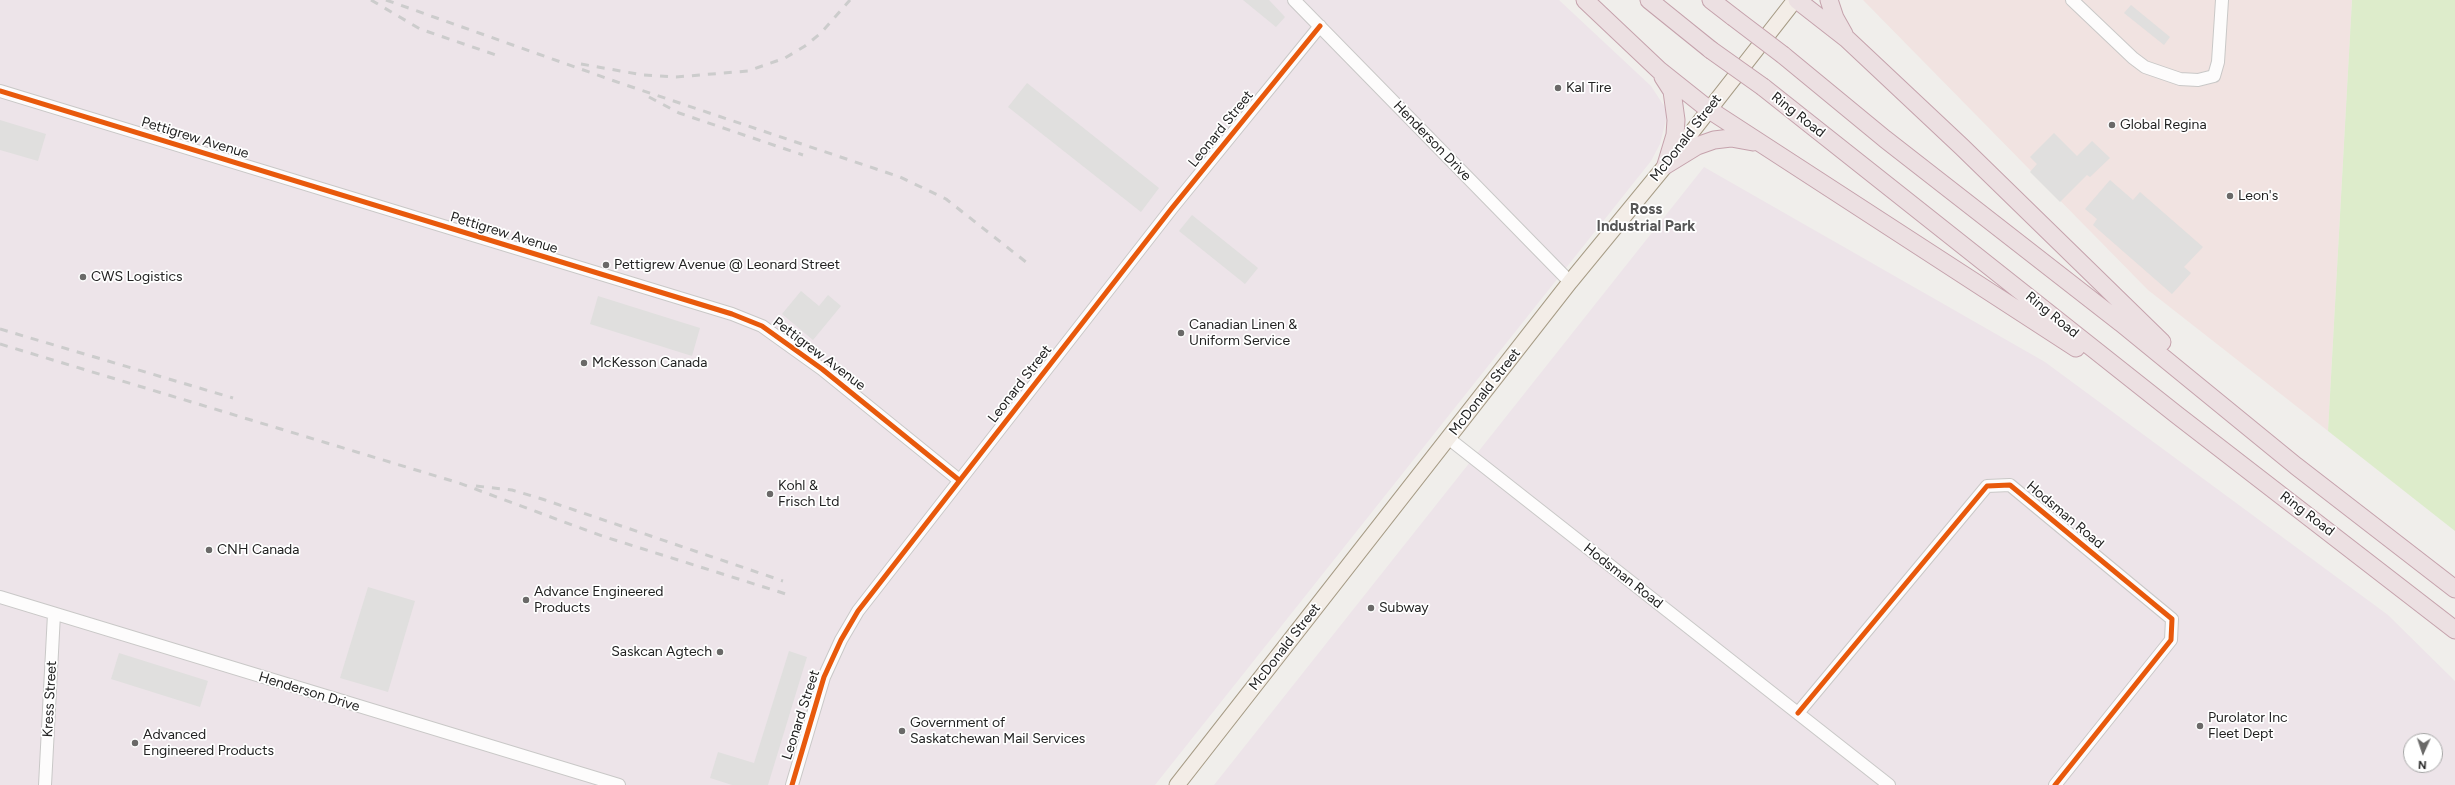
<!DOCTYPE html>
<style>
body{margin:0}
#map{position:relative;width:2455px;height:785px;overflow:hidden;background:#f0eeeb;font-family:Figtree,sans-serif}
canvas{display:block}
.north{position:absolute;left:2403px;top:733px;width:40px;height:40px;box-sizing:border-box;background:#fff;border:1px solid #a7a7a7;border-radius:50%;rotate:183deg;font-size:11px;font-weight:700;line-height:16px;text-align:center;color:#222}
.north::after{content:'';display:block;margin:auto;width:14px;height:18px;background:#6a6968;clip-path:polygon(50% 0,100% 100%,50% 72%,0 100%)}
</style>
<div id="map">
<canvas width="2455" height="785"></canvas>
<div class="north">N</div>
</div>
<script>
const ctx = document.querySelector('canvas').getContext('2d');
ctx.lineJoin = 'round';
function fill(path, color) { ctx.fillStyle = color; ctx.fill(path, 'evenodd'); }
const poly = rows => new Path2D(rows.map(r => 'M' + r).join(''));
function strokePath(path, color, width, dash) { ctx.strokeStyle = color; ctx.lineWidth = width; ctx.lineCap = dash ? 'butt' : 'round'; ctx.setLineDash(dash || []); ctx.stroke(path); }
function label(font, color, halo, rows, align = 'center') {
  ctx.font = font + ' Figtree,sans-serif'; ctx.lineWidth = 3.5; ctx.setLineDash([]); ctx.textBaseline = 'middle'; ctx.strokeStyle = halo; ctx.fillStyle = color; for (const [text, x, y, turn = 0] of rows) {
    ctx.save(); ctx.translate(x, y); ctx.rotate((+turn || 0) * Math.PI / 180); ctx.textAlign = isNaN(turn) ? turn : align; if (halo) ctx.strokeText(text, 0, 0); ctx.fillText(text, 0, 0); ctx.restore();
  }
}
fill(poly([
 [1863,0,2352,0,2328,431,2148,290]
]), '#f1e3e1');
fill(poly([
 [0,0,1559,0,1651,86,1668,112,1660,144,1651,161,1155,785,0,785],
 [1704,167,2045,362,2388,615,2455,681,2455,785,1214,785],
 [2411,741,2435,741,2435,765,2411,765]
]), '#ede4e9');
fill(poly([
 [2352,0,2455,0,2455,531,2328,431]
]), '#ddeccb');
fill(poly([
 [1243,0,1269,0,1285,17,1276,27],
 [2131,5,2170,37,2164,45,2124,13],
 [1027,83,1159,188,1141,212,1008,107],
 [0,120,46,134,38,161,0,150],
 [2054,133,2077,156,2092,141,2110,158,2090,177,2087,175,2060,202,2030,172,2037,164,2030,157],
 [2110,180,2133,200,2140,192,2203,247,2184,267,2191,273,2172,294,2093,225,2097,219,2085,209],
 [1192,215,1258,268,1245,284,1179,231],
 [801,291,819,306,828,295,841,306,813,340,782,314],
 [598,296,700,328,692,356,590,324],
 [368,587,415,601,388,692,340,678],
 [789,651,807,657,768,785,732,785,710,778,718,752,754,763],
 [119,653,208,681,200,707,111,679]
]), '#e0dfde');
const minor = poly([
 [1294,0,1570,282],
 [2072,0,2133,58,2145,67,2180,79,2198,80,2214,76,2218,62,2222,0],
 [0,91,732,314,762,326,822,369,959,480],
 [1448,438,1889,785],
 [0,597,619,785],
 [1798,713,1987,486,2010,485,2172,619,2171,640,2055,785],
 [45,785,54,614],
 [792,785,824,677,841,640,858,611,1172,208,1320,26]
]);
const major = poly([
 [1177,785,1570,282,1666,165,1795,0]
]);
const highway = poly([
 [1585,0,1659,70,1708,109,2076,348],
 [1649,0,1711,50],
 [1711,0,1733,17],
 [1797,0,1847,39,1962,147,2162,342],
 [1829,0,1835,18,1844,34],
 [1783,55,1885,139,2121,323,2296,466,2455,589],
 [1663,77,1672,91,1676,120,1675,135,1666,165],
 [1763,87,2177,415,2455,630],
 [1666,165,1697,146,1714,140,1731,138,1753,142]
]);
strokePath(minor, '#c9c8c7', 14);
strokePath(major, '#a79c86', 17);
strokePath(highway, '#c5a2ac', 19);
strokePath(minor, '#fdfcfc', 12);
strokePath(major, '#f3ede7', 15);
strokePath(highway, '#ece0e2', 17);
strokePath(poly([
 [371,0,420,29,499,56],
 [386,0,620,83,900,177,946,199,1031,266],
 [581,64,643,75,676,77,748,71,785,58,805,46,821,33,850,0],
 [649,97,679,113,803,155],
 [0,329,233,398],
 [0,344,459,483,602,536,786,594],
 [476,486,512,490,542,499,783,581]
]), '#ccc', 3, [8, 8]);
const highwayBridge = poly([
 [1733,17,1783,55],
 [1711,50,1763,87]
]);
strokePath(highwayBridge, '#c5a2ac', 19, []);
strokePath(highwayBridge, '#ece0e2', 17);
strokePath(poly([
 [0,91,732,314,762,326,822,369,959,480],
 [1798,713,1987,486,2010,485,2172,619,2171,640,2055,785],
 [792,785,824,677,841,640,858,611,1172,208,1320,26]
]), '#e8590c', 5);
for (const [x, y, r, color] of [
 [1558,88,4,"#6a6968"],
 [2112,125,4,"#6a6968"],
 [2230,196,4,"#6a6968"],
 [606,265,4,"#6a6968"],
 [83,277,4,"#6a6968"],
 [1181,333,4,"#6a6968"],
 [584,363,4,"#6a6968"],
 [770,494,4,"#6a6968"],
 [209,550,4,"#6a6968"],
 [526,600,4,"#6a6968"],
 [1371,608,4,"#6a6968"],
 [720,652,4,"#6a6968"],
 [2200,726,4,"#6a6968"],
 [902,731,4,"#6a6968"],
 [135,743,4,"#6a6968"]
]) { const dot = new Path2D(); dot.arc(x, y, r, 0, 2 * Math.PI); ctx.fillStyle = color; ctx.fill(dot); strokePath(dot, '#fff', 1.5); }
label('14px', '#222', '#fff', [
 ["Kal Tire",1566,88],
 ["Global Regina",2120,125],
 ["Leon's",2238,196],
 ["Pettigrew Avenue @ Leonard Street",614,265],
 ["CWS Logistics",91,277],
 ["Canadian Linen &",1189,325],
 ["Uniform Service",1189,341],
 ["McKesson Canada",592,363],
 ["Kohl &",778,486],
 ["Frisch Ltd",778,502],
 ["CNH Canada",217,550],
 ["Advance Engineered",534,592],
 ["Products",534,608],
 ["Subway",1379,608],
 ["Saskcan Agtech",712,652,"right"],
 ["Purolator Inc",2208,718],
 ["Fleet Dept",2208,734],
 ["Government of",910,723],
 ["Saskatchewan Mail Services",910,739],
 ["Advanced",143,735],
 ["Engineered Products",143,751]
], 'left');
label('14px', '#222', '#fff', [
 ["Ring Road",1798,115,38],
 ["Leonard Street",1221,129,-51],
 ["Pettigrew Avenue",195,138,17],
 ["McDonald Street",1686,138,-52],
 ["Henderson Drive",1432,141,46],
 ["Pettigrew Avenue",504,233,17],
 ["Ring Road",2052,315,39],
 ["Pettigrew Avenue",819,354,37],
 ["Leonard Street",1020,384,-52],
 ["McDonald Street",1485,392,-52],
 ["Ring Road",2307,514,37],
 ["Hodsman Road",2065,515,40],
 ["Hodsman Road",1623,576,38],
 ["McDonald Street",1285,647,-52],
 ["Henderson Drive",309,692,17],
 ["Kress Street",50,699,-87],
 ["Leonard Street",801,715,-72]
]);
label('bold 15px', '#555', '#fff', [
 ["Ross",1646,210],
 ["Industrial Park",1646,227]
]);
</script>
